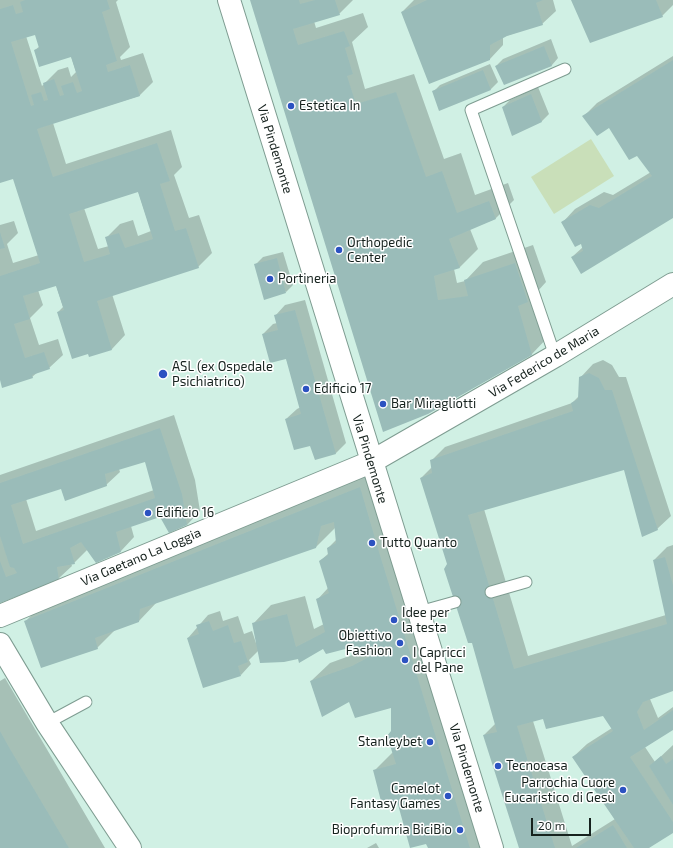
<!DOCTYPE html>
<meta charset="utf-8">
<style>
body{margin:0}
#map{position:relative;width:673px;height:848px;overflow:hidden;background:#d0f0e4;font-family:"Exo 2",sans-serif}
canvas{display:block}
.scale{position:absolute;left:531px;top:818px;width:60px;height:18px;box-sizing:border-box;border:2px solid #16221e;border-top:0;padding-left:5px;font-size:12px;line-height:14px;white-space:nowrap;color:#16221e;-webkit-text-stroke:3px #fff;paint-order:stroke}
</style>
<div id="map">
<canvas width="673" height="848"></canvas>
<div class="scale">20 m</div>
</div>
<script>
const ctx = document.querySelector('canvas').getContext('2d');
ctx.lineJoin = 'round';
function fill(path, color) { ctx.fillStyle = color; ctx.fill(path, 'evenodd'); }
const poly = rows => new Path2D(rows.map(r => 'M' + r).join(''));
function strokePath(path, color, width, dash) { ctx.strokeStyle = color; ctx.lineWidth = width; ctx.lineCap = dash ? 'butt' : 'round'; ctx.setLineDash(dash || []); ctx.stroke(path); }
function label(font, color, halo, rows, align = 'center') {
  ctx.font = font + ' "Exo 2",sans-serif'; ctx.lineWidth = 3; ctx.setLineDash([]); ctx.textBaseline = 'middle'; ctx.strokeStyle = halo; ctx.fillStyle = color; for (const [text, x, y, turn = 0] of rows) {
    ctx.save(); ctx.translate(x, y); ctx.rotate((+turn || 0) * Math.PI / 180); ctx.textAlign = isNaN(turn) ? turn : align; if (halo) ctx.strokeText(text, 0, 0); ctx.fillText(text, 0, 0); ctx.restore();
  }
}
fill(poly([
 [591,139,614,176,554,214,531,177]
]), '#c9dfb9');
fill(poly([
 [0,0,118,0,116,2,130,47,120,57,121,60,143,53,153,82,139,96,53,123,66,164,171,130,182,167,174,175,189,218,199,215,212,253,198,267,112,294,125,335,112,349,90,356,58,312,63,307,56,285,38,290,43,305,30,318,39,345,58,339,63,355,49,368,38,372,32,377,0,377,0,225,14,221,18,233,7,244,13,263,39,255,14,178,0,182],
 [36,33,40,46,35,50,71,56,76,72,71,77,68,67,58,70,42,86,26,36],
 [138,191,151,231,138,236,133,220,120,224,106,238,109,246,98,249,84,208],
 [251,0,353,0,339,14,314,21,316,28,363,13,368,27,352,42,365,89,414,74,444,159,461,153,475,195,508,183,514,200,495,219,470,229,478,249,460,267,454,269,457,283,465,281,483,262,533,245,546,282,537,292,550,335,532,354,428,413],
 [414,0,553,0,556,11,542,24,503,37,503,45,490,59,402,12],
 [572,0,673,0,673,5,662,16],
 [551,39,558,58,552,65,504,84,496,66,503,59],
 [673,56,673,217,572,257,583,247,581,242,562,223,575,209,604,192,613,195,651,172,638,154,609,126,584,116,597,103],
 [490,64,498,82,491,89,440,109,433,92,440,85],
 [538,87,549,114,542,121,513,135,503,107,510,100],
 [283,252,293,285,286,292,256,264,263,257],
 [305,300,346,443,336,453,315,459,311,444,286,419,297,409,301,407,286,358,263,334,273,324,277,323,275,316,285,305],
 [603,360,612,365,619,377,626,377,671,516,657,529,624,469,484,509,528,656,666,615,654,560,667,547,673,545,673,690,650,699,658,718,673,707,673,729,645,747,655,762,673,745,673,832,648,848,520,848,484,735,496,723,473,643,421,478,432,467,431,461,445,447,572,403,579,396,580,378,593,364],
 [603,715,612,728,587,744,573,757,615,819,572,846,533,721,544,718],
 [174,415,195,480,200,511,187,525,160,516,131,526,134,537,121,551,96,562,88,549,74,563,71,563,72,566,58,579,0,602,0,475],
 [145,460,154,490,36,531,26,499,62,488,106,485,120,472,119,469],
 [378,470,494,848,429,848,398,799,374,771,393,752,392,707,350,701,311,681,330,663,363,651,357,645,323,647,298,658,259,650,249,660,251,664,241,675,188,638,208,615,220,611,223,621,238,616,244,634,252,631,256,643,257,643,253,624,271,605,305,596,314,629,324,624,317,600,328,588,320,561,329,553,328,548,337,539,336,527,316,547,157,602,139,621,116,629,97,648,26,621,44,602],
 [5,678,105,848,0,848,0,681],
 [376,843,379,848,367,848]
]), '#0003');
fill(poly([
 [25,0,107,0,110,9,102,12,117,61,106,65,108,72,130,65,140,96,37,129,53,177,157,143,170,181,160,184,175,231,186,228,199,268,97,301,112,350,89,357,88,354,72,359,57,312,64,310,56,286,23,296,30,319,14,324,25,358,44,352,50,369,32,375,33,378,2,388,0,380,0,276,40,263,13,179,0,183,0,9,13,5,16,14,23,12,20,2],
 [35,35,39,48,34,50,39,67,71,57,82,91,77,93,73,82,61,86,64,95,60,96,54,79,43,83,48,100,44,101,41,92,31,95,34,105,31,106,11,42],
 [138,192,153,239,125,248,119,233,105,237,110,254,84,262,69,214],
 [250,0,299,0,300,4,315,0,335,0,340,15,293,29,298,45,344,31,350,46,345,48,353,74,347,76,356,104,396,92,426,177,442,171,457,213,489,201,496,219,449,239,460,268,434,276,438,300,468,296,464,280,515,263,528,302,518,306,532,355,428,414,383,432],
 [427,0,543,0,536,3,543,25,507,36,490,45,490,60,429,84,401,12],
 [571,0,656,0,663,17,590,43],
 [544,46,552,66,504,85,495,66],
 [673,60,673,218,581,274,571,257,583,251,581,244,575,247,561,222,590,205,599,208,652,176,637,156,629,160,609,128,597,136,582,116],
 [483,70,491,90,439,111,432,91],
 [531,94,542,122,512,136,502,107],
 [0,232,5,248,0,249],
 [277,258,286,293,264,300,254,264],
 [295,310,336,454,315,460,310,446,294,450,285,419,301,414,286,359,270,363,262,334,278,330,274,315],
 [589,373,599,378,605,390,612,390,658,530,642,537,624,470,468,515,514,669,667,624,653,560,665,557,673,585,673,691,643,702,637,712,644,730,673,710,673,730,630,757,673,822,673,833,649,848,634,848,572,757,613,731,603,716,546,729,543,719,517,726,555,848,519,848,483,735,497,732,472,643,468,643,444,569,447,564,420,478,432,473,430,460,573,411,571,403,578,399,579,377],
 [160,428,182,494,187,525,169,533,160,517,116,532,121,552,96,563,81,542,70,548,75,564,57,567,59,580,0,603,0,561,6,577,17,573,14,568,10,567,0,536,0,483],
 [145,462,155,498,23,544,11,505,61,489,65,501,107,486,105,474],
 [360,487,379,552,470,848,428,848,426,844,410,848,397,801,382,805,373,770,396,764,387,736,391,731,391,708,355,718,349,702,322,717,310,681,352,666,369,657,357,646,326,654,323,649,299,663,298,659,284,662,260,663,252,623,287,614,296,647,325,632,316,599,329,593,319,561,328,555,327,548,336,543,334,522,321,526,316,548,140,609,139,622,95,638,98,649,41,668,24,621],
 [209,621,213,631,228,625,234,643,241,641,248,662,238,666,241,676,203,688,187,638,199,634,196,625],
 [0,731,10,749,69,848,0,848],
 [661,756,666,764,673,759,673,805,649,766],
 [613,825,627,848,576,848]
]), '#9abcb9');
const lane = poly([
 [555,356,471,110,565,69],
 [491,592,526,582],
 [419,612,455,602],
 [47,723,86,702]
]);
const street = poly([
 [371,462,555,356,673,284],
 [0,644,47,723,130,848]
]);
const secondary = poly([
 [229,0,492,848],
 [0,616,371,462]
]);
strokePath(lane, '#7e9c91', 13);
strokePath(street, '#7e9c91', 24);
strokePath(secondary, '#7e9c91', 24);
strokePath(lane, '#fff', 11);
strokePath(street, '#fff', 22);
strokePath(secondary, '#fff', 22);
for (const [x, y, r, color] of [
 [291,106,4,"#2c52c1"],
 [339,250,4,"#2c52c1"],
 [270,279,4,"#2c52c1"],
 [163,374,5,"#2c52c1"],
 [306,389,4,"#2c52c1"],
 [383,404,4,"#2c52c1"],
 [148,513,4,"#2c52c1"],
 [372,543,4,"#2c52c1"],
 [394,620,4,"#2c52c1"],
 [400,643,4,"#2c52c1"],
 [405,660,4,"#2c52c1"],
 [430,742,4,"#2c52c1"],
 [498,766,4,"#2c52c1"],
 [623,790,4,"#2c52c1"],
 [448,796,4,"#2c52c1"],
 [460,830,4,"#2c52c1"]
]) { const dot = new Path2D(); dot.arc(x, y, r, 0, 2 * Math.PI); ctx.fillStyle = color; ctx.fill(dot); strokePath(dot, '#fff', 1.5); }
label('13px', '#16221e', '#fff', [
 ["Estetica In",299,106],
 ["Orthopedic",347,243],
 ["Center",347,258],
 ["Portineria",278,279],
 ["ASL (ex Ospedale",172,367],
 ["Psichiatrico)",172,382],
 ["Edificio 17",314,389],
 ["Bar Miragliotti",391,404],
 ["Edificio 16",156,513],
 ["Tutto Quanto",380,543],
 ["Idee per",402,613],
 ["la testa",402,628],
 ["Obiettivo",392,636,"right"],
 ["Fashion",392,651,"right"],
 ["I Capricci",413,653],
 ["del Pane",413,668],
 ["Stanleybet",422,742,"right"],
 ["Tecnocasa",506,766],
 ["Parrochia Cuore",615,783,"right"],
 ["Eucaristico di Gesù",615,798,"right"],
 ["Camelot",440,789,"right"],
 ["Fantasy Games",440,804,"right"],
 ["Bioprofumria BiciBio",452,830,"right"]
], 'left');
label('13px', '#16221e', '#fff', [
 ["Via Pindemonte",275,149,73],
 ["Via Federico de Maria",544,362,-31],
 ["Via Pindemonte",370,459,73],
 ["Via Gaetano La Loggia",141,557,-23],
 ["Via Pindemonte",467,768,73]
]);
</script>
